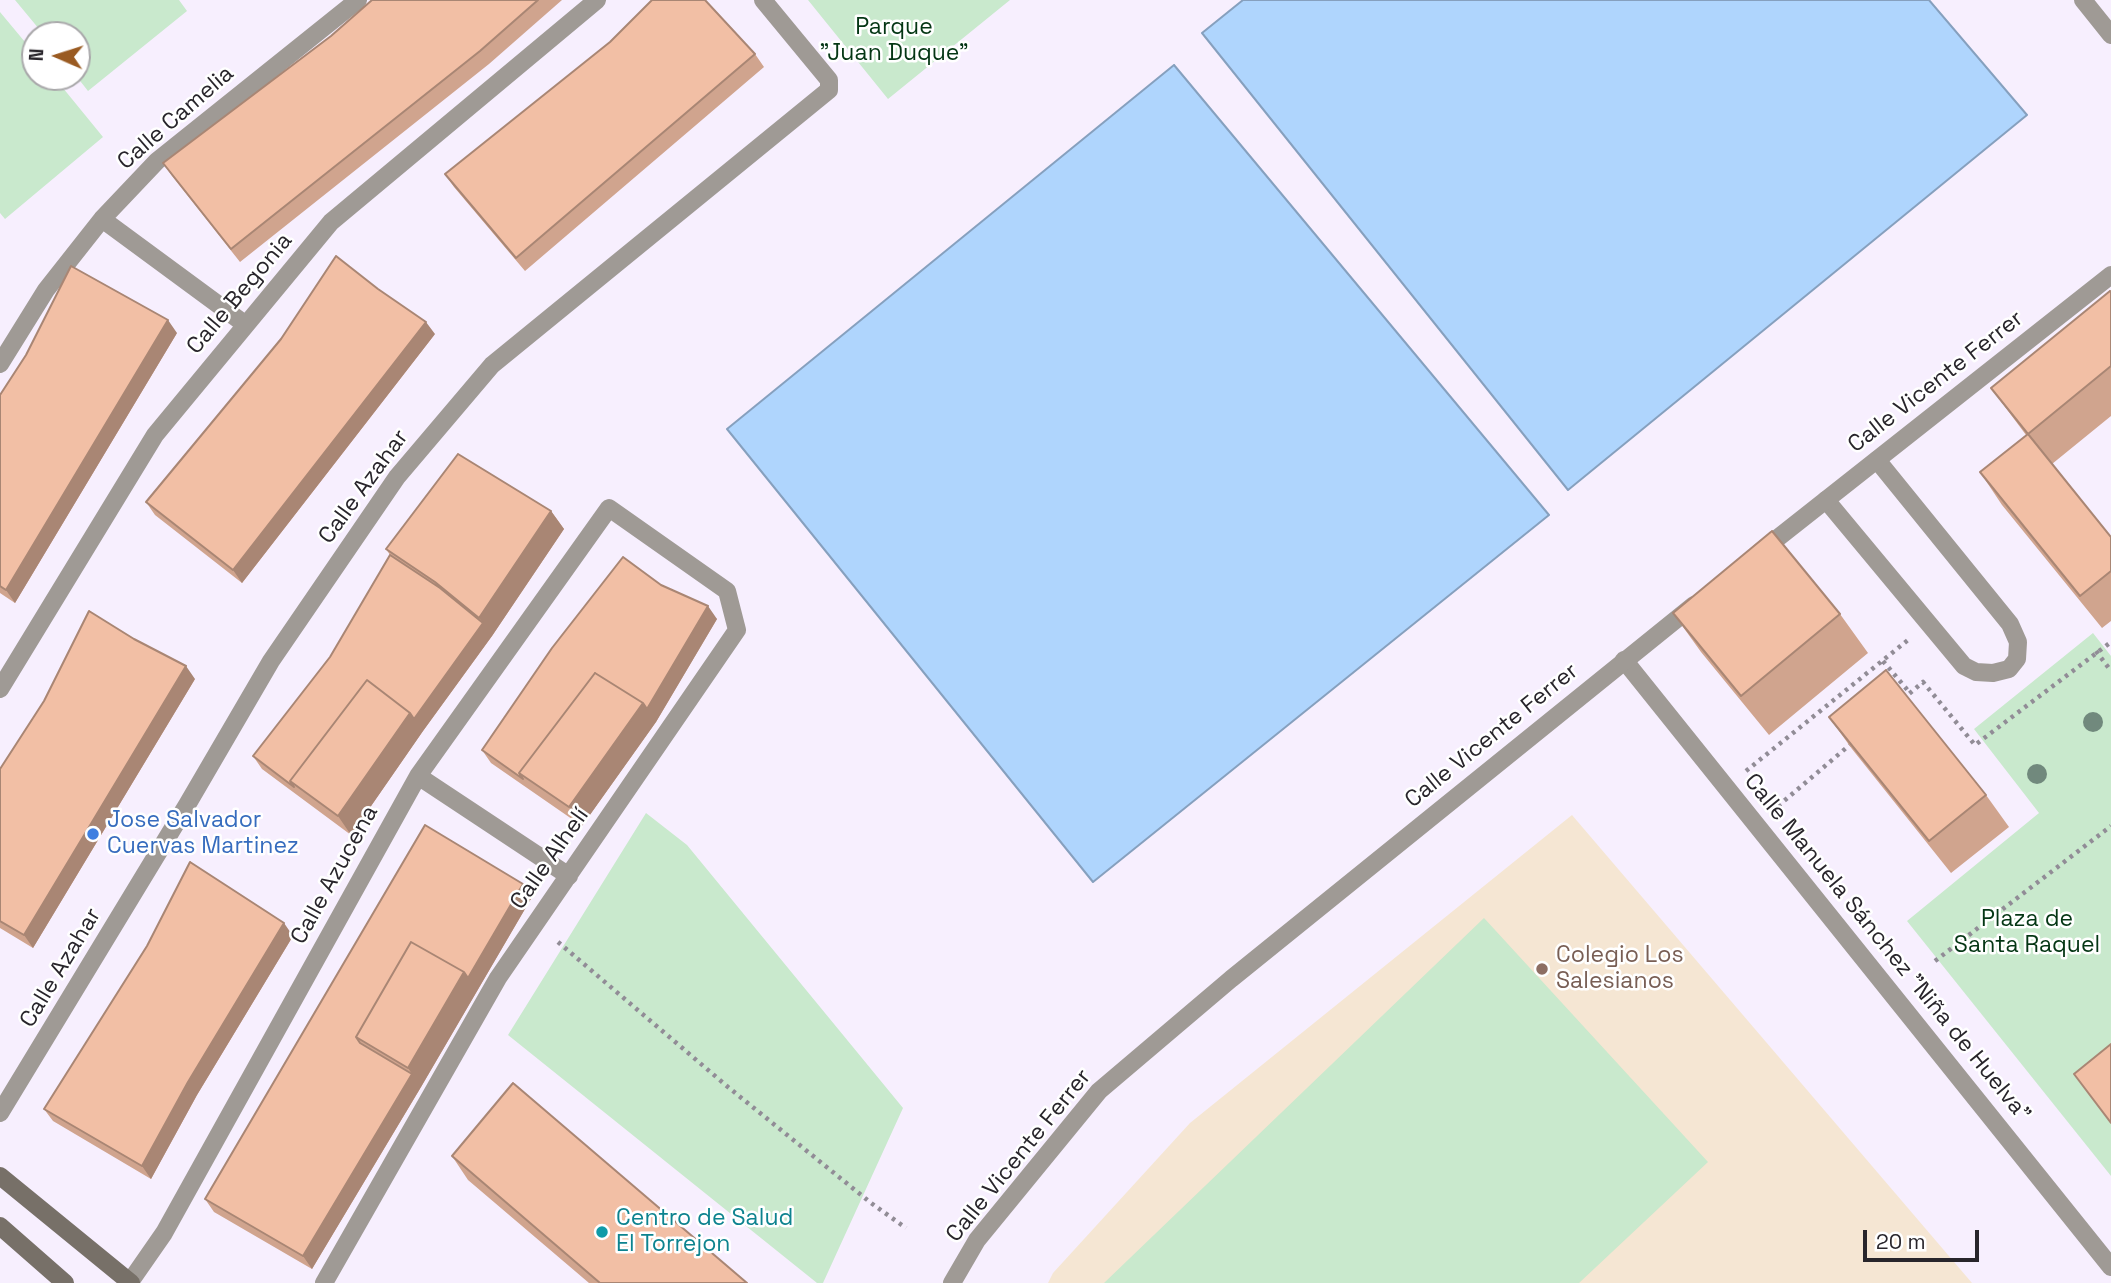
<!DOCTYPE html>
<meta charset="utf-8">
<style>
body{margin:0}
#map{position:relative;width:2111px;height:1283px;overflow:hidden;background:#f7effe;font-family:"Space Grotesk",sans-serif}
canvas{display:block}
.north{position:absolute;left:21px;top:21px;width:70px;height:70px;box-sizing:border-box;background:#fff;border:2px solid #a9a8aa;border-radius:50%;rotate:273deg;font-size:19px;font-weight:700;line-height:28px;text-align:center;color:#28252b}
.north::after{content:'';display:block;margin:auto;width:24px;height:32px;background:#9a5b22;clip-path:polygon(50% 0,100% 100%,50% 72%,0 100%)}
.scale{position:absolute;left:1863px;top:1230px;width:116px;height:32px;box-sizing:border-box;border:4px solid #28252b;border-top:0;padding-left:9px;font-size:21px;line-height:24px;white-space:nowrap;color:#28252b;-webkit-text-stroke:5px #fff;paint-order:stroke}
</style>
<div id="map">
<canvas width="2111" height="1283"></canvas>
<div class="north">N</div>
<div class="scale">20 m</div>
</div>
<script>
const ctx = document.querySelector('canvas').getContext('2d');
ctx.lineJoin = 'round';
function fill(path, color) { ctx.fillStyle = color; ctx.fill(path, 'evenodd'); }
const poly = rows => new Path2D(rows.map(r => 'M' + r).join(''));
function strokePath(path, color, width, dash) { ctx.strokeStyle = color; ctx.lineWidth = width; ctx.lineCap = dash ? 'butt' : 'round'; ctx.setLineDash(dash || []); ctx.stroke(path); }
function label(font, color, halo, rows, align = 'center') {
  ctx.font = font + ' "Space Grotesk",sans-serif'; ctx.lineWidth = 5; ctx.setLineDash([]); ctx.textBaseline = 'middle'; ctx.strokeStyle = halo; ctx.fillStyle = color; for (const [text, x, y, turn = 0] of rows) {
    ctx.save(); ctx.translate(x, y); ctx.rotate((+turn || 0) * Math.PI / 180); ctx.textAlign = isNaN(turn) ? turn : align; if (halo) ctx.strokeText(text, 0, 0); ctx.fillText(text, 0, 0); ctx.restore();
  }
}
fill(poly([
 [1572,815,1972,1283,1048,1283,1053,1273,1190,1123]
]), '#f5e6d3');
fill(poly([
 [15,0,179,0,187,11,88,91,77,77,77,35,44,35],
 [808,0,1010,0,888,99],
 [0,12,35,54,35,77,54,77,103,137,5,219,0,213],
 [2093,633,2111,656,2111,1176,1907,921,2039,813,1974,729],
 [646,813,687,845,903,1108,823,1283,817,1283,508,1035],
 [1484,918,1708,1162,1579,1283,1104,1283]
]), '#c9e9cd');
const water = poly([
 [1243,0,1929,0,2027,115,1568,490,1202,33,1243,0],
 [1174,65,1549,515,1093,882,727,429,1174,65]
]);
fill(water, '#afd5fd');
strokePath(water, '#86a0be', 2);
strokePath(poly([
 [2096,651,2111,671],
 [1883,661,1910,693],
 [1903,699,1923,682,1975,745,2111,642],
 [1746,771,1908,640],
 [1778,806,1852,743],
 [558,942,728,1087,871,1203,906,1228],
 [1935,961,2111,826]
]), '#918c96', 4.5, [3.5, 5]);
strokePath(poly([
 [1826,500,1964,666,1976,672,1993,673,2009,669,2017,659,2018,642,2010,624,1877,460]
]), '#9f9a95', 18);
strokePath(poly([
 [102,219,246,325],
 [0,364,46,290,102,219,157,161,358,0],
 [0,689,155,435,331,222,597,0],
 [418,776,569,876],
 [130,1282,164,1233,418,776,609,508,727,591,737,630,498,978,324,1283]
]), '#9f9a95', 18);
strokePath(poly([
 [1624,660,2111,1267],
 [0,1113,187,805,271,661,397,477,492,365,829,90,829,80,763,0]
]), '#9f9a95', 18);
strokePath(poly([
 [2083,0,2111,35],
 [1760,552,2111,275],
 [952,1283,977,1240,1099,1091,1231,979,1694,605]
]), '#9f9a95', 18);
strokePath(poly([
 [0,1176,131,1283],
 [0,1226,65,1283]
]), '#777068', 18);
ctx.fillStyle = '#71897d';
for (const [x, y] of [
 [2093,722],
 [2037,774]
]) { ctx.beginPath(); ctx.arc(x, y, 10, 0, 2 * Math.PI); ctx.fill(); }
fill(poly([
 [372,0,562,0,489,64,240,262,172,176,163,163,331,36],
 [716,13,755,54,764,67,525,271,454,187,445,174],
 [2111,292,2111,416,2052,464,2111,537,2111,621,2102,628,2002,505,1980,472,2026,435,1991,388],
 [177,333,15,603,0,593,0,395],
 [435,334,242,583,155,515,146,502],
 [551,511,564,529,492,636,423,731,351,835,262,769,253,756,330,657,390,555,386,549],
 [661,585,717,619,656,722,582,826,491,763,482,750],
 [1673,613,1840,614,1868,653,1769,735,1701,652],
 [195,679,33,948,0,928,0,769],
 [1829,717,1986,795,2009,827,1951,873,1852,749],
 [425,825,532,897,421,1087,312,1269,214,1212,205,1199],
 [293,936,197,1095,151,1179,53,1121,44,1109],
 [452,1156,747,1283,589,1283,468,1180]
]), '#d0a48e');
fill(poly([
 [168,320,177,333,15,603,6,590],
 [426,322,435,334,242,583,233,570],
 [551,511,564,529,492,636,423,731,351,835,338,816,410,713,483,623,479,618],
 [708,606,717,619,656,722,582,826,569,807],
 [186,666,195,679,33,948,24,935],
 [523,884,532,897,421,1087,312,1269,303,1256,412,1074,408,1068,464,972],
 [284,923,293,936,197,1095,151,1179,142,1166,188,1082]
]), '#a98674');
const building = poly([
 [372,0,538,0,480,51,231,249,163,163,331,36,372,0],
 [652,0,705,0,755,54,516,258,445,174,610,42,652,0],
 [336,256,378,289,426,322,233,570,146,502,281,339,336,256],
 [71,266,168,320,6,590,0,586,0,395,26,355,71,266],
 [2110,291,2111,292,2111,366,2028,434,1991,388,2110,291],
 [2028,434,2111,537,2111,571,2080,596,1980,472,2028,434],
 [458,454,551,511,479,618,435,582,386,549,458,454],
 [1772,531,1840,614,1741,696,1673,613,1772,531],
 [390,555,440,588,483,623,414,719,410,713,367,680,290,781,294,787,253,756,330,657,390,555],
 [623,557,661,585,708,606,647,709,643,703,595,673,519,773,523,779,482,750,552,648,623,557],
 [89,611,134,639,186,666,24,935,0,921,0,769,44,701,89,611],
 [1886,670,1986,795,1929,841,1829,717,1886,670],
 [595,673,643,703,569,807,519,773,595,673],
 [367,680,410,713,338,816,290,781,367,680],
 [425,825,523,884,468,978,464,972,411,942,356,1037,360,1043,412,1074,303,1256,205,1199,425,825],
 [190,862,284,923,188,1082,142,1166,44,1109,147,946,190,862],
 [411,942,464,972,408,1068,356,1037,411,942],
 [2111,1044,2111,1123,2074,1074,2111,1044],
 [513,1083,747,1283,600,1283,452,1156,513,1083]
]);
fill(building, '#f2bfa5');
strokePath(building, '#a98674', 2);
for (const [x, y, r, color] of [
 [93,834,7,"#3f7fe0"],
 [1542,969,7,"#8d6e63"],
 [602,1232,7,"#0f9aa8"]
]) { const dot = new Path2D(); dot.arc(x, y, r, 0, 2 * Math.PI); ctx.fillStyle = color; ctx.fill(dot); strokePath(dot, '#fff', 2.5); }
label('23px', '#043614', '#fff', [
 ["Parque",894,28],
 ["\"Juan Duque\"",894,54],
 ["Plaza de",2027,920],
 ["Santa Raquel",2027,946]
]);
label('23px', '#28252b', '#fff', [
 ["Calle Camelia",176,118,-41],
 ["Calle Begonia",240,294,-50],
 ["Calle Vicente Ferrer",1936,382,-38],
 ["Calle Azahar",364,487,-54],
 ["Calle Vicente Ferrer",1492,736,-39],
 ["Calle Alhelí",550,859,-55],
 ["Calle Azucena",335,875,-61],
 ["Calle Manuela Sánchez \"Niña de Huelva\"",1887,948,51],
 ["Calle Azahar",61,968,-59],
 ["Calle Vicente Ferrer",1019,1156,-51]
]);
label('23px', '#366cbe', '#fff', [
 ["Jose Salvador",107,821],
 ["Cuervas Martinez",107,847]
], 'left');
label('23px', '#785e54', '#fff', [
 ["Colegio Los",1556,956],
 ["Salesianos",1556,982]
], 'left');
label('23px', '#0d838f', '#fff', [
 ["Centro de Salud",616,1219],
 ["El Torrejon",616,1245]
], 'left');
</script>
